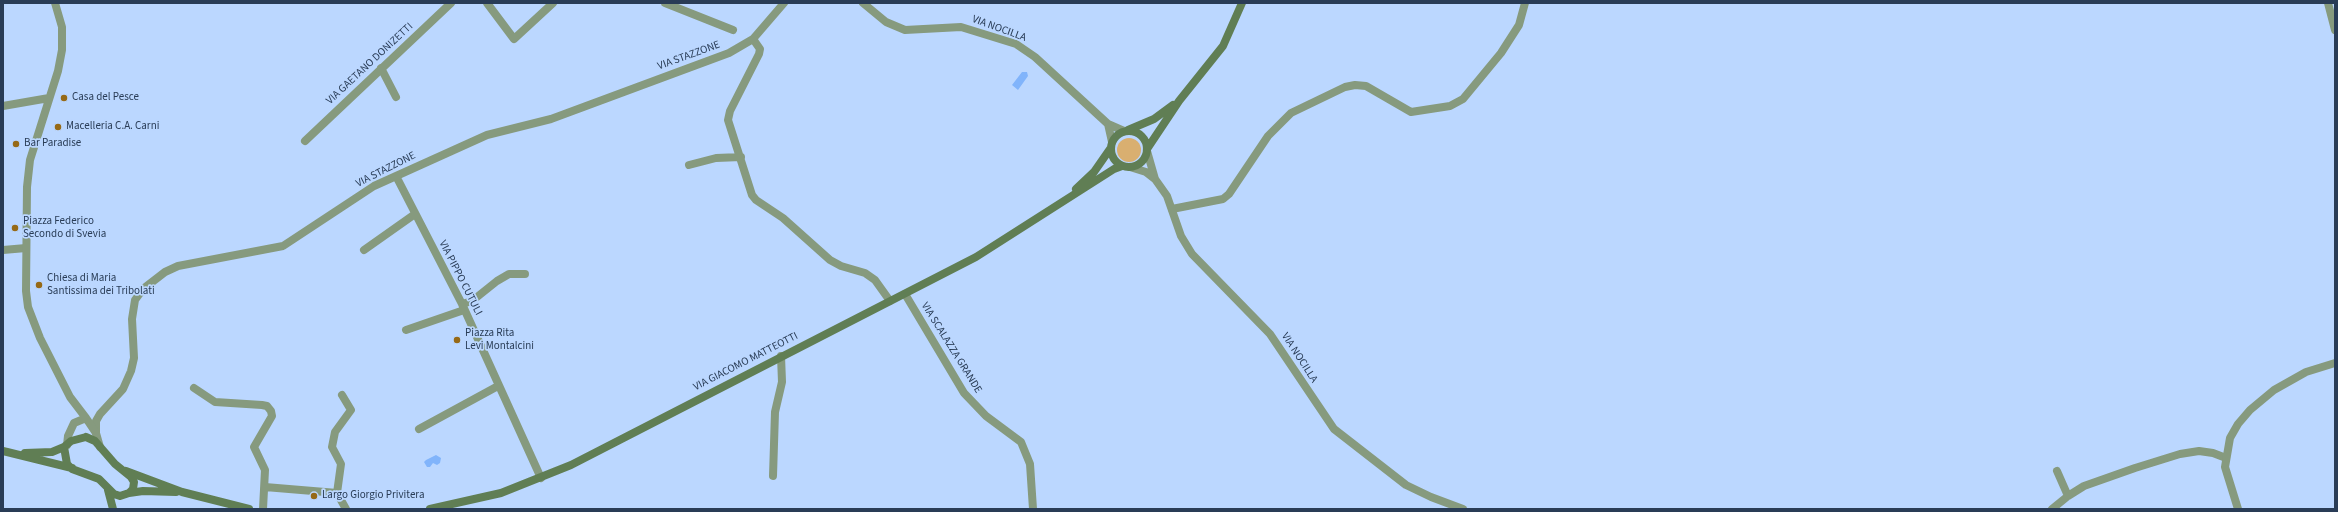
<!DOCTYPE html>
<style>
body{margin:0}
#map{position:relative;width:2338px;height:512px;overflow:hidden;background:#bbd7ff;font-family:"Source Sans 3",sans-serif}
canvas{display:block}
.frame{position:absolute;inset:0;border:4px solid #293c56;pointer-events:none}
</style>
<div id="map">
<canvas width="2338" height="512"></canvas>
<div class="frame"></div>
</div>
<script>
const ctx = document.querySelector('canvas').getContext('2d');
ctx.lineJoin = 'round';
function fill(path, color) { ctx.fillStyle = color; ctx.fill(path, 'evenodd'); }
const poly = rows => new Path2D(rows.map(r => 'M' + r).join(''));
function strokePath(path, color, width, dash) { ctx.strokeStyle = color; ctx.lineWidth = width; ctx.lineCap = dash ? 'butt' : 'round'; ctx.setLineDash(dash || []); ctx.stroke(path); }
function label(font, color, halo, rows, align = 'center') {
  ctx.font = font + ' "Source Sans 3",sans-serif'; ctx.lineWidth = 3.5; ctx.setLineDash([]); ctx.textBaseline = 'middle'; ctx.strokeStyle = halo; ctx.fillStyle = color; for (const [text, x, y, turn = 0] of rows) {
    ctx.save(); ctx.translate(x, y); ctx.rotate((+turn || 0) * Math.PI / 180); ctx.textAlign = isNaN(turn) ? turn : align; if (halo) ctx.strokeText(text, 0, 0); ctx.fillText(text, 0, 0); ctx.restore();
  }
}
fill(poly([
 '1117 150a12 12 0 1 1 24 0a12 12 0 1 1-24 0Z'
]), '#d9af70');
fill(poly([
 [1022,72,1027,72,1028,76,1018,90,1012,85],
 [436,455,441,458,440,463,437,465,433,463,430,467,427,467,424,462,426,460]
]), '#81b4fb');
strokePath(poly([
 [487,3,514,39,553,3],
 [665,3,733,30],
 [2328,3,2335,30],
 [753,39,760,49,759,54,730,111,728,120,752,195,756,200,783,218,830,260,841,266,865,273,875,280,890,301],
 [381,68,396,97],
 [305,141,451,3],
 [689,165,716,158,741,157],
 [396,176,462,304,541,478],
 [1172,209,1223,199,1229,194,1268,136,1291,113,1345,87,1355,85,1366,86,1411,112,1450,106,1463,99,1501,53,1519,25,1525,3],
 [3,250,26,248],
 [364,250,415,214],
 [462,304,472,301,497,281,509,274,525,274],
 [406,330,464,310],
 [194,388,215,402,262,405,267,406,271,411,272,416,254,447,265,470,263,509],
 [419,429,498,386],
 [96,433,96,421,100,414,123,389,131,371,134,358,132,319,135,300,143,289,165,272,178,266,283,246,374,186,487,135,551,119,729,53,753,39,784,3],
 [2057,471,2068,496],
 [773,476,775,412,782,382,781,356],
 [265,487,337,493,346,509],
 [337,493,341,464,332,447,335,432,351,410,342,395],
 [2052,509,2068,496,2084,486,2135,468,2180,454,2199,451,2213,453,2226,458]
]), '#869a7e', 8);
strokePath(poly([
 [55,3,62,27,62,50,58,71,30,160,27,187,26,291,28,307,40,338,70,397,86,418],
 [863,3,886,22,905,30,961,27,1016,44,1035,57,1108,124,1124,131],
 [3,106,49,98],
 [1108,124,1112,142],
 [1147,151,1155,179,1167,196,1181,236,1192,254,1270,334,1334,429,1406,485,1431,497,1463,509],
 [1130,167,1146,172,1155,179],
 [905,294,964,393,986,416,1021,442,1030,464,1033,509],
 [67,445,68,436,74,423,86,418,96,433,100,447],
 [2238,509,2225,467,2230,438,2238,424,2250,410,2274,390,2306,372,2335,363]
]), '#869a7e', 8);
strokePath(poly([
 [1128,130,1154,119,1173,105],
 '1111 149a18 18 0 1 1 36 0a18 18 0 1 1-36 0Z',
 [1147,149,1179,101,1223,46,1242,3],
 [1076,189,1094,172,1110,149],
 [86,437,95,441,115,464,131,477,134,482,133,489,129,493,120,496,114,494,99,479,72,469,67,464,64,447,71,441,86,437],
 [3,451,72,468],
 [25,453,52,452,64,447],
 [126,471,182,492,249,509],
 [108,490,113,509],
 [129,493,143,491,176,492],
 [430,509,501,493,571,465,976,257,1114,169,1122,166]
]), '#607e54', 8);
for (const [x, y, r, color] of [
 [64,98,4,"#966916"],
 [58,127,4,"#966916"],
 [16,144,4,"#966916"],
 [15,228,4,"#966916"],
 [39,285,4,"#966916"],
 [457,340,4,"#966916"],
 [314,496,4,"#966916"]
]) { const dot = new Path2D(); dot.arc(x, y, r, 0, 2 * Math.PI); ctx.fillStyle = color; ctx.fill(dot); strokePath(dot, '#bbd7ff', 1.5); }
label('11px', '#293c56', '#bbd7ff', [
 ["VIA NOCILLA",999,29,20],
 ["VIA STAZZONE",689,56,-20],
 ["VIA GAETANO DONIZETTI",370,64,-43],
 ["VIA STAZZONE",386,170,-27],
 ["VIA PIPPO CUTULI",460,278,63],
 ["VIA SCALAZZA GRANDE",951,348,58],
 ["VIA NOCILLA",1299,358,57],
 ["VIA GIACOMO MATTEOTTI",746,362,-27]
]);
label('11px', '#293c56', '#bbd7ff', [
 ["Casa del Pesce",72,98],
 ["Macelleria C.A. Carni",66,127],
 ["Bar Paradise",24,144],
 ["Piazza Federico",23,222],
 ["Secondo di Svevia",23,235],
 ["Chiesa di Maria",47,279],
 ["Santissima dei Tribolati",47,292],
 ["Piazza Rita",465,334],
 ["Levi Montalcini",465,347],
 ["Largo Giorgio Privitera",322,496]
], 'left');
</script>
